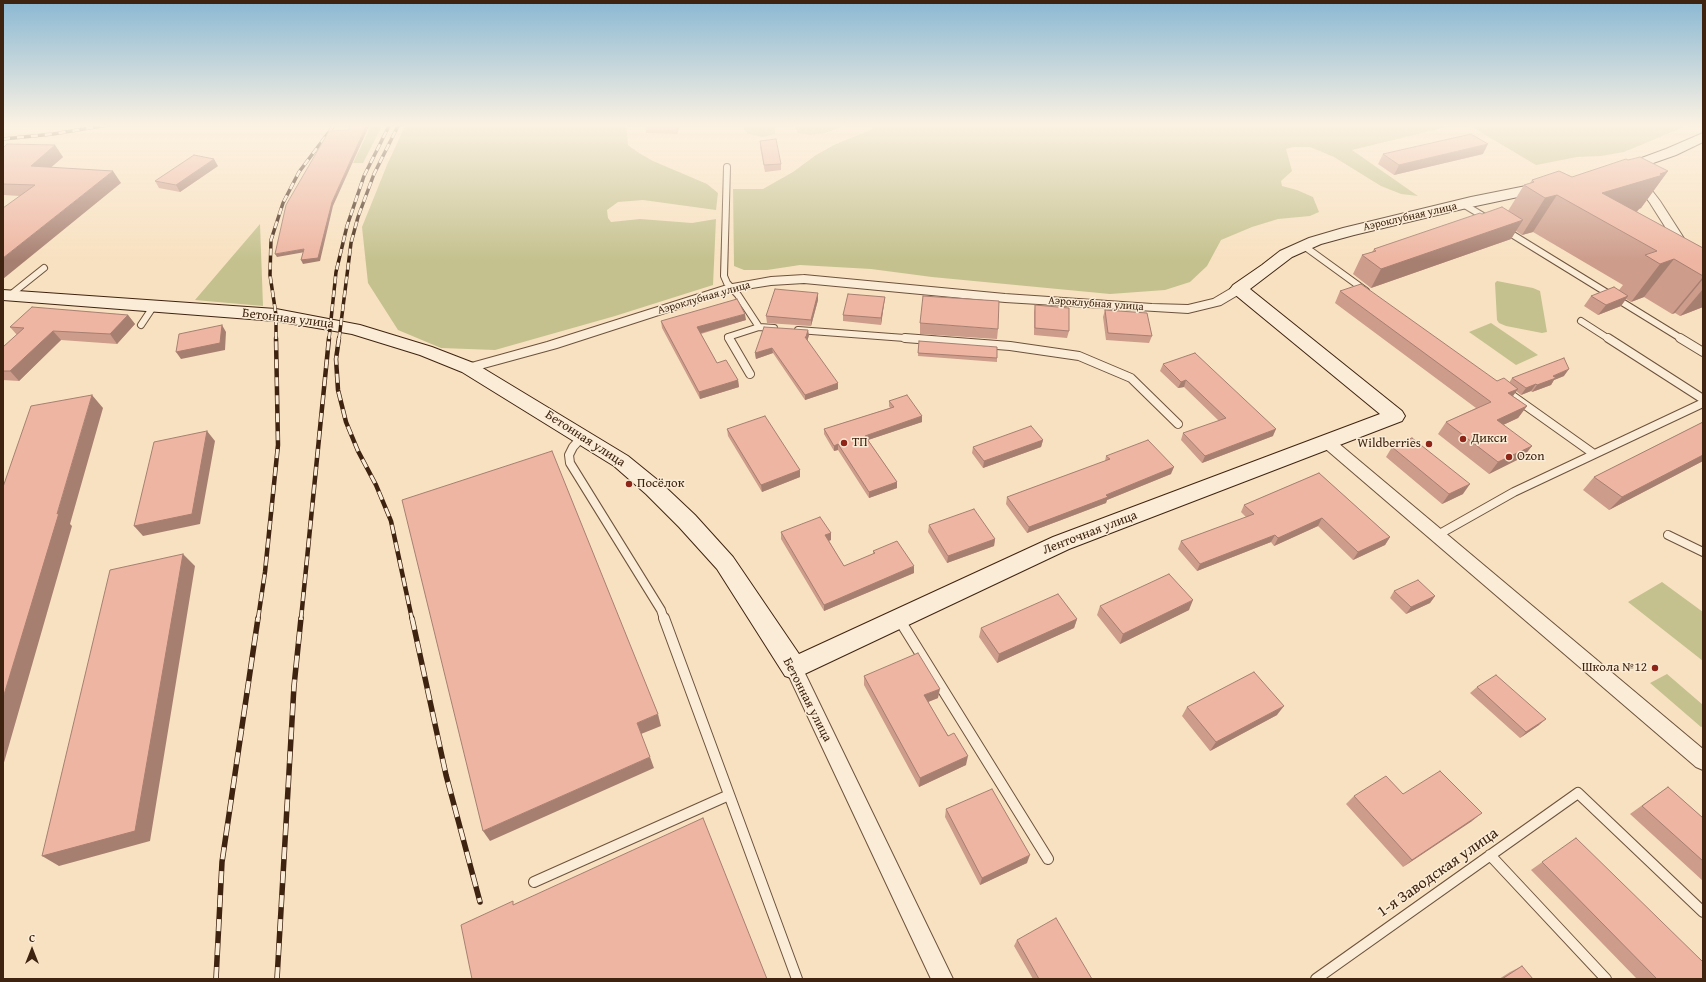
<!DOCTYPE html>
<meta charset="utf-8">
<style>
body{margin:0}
#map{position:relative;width:1706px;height:982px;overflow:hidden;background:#f8e1c0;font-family:"Gentium Book Plus",serif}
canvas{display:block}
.frame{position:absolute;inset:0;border:4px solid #3f2311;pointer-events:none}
.north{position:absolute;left:12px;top:930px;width:40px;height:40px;-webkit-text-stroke:3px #faecd6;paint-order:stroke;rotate:0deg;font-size:11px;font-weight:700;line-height:16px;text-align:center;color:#3f2311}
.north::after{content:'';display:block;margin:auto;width:14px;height:18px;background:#3f2311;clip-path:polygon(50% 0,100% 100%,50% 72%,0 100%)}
</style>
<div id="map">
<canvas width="1706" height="982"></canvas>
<div class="frame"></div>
<div class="north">С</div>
</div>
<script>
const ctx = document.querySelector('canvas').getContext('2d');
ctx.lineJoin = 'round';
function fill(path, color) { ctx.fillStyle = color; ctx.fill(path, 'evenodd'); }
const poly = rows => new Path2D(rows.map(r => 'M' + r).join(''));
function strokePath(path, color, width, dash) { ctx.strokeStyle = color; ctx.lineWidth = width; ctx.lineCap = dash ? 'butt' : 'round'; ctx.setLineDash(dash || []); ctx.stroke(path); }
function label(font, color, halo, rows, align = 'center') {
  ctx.font = font + ' "Gentium Book Plus",serif'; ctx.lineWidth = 3; ctx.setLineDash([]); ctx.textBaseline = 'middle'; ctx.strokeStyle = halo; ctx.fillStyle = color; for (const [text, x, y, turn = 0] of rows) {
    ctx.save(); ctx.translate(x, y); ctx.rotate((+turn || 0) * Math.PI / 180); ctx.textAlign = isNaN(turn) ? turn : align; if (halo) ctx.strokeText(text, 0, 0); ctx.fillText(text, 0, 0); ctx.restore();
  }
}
fill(poly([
 [372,124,383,124,363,163,353,163],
 [406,124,626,124,628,145,639,153,653,161,707,184,718,193,716,210,643,200,618,202,607,210,608,218,611,222,640,219,692,223,716,219,713,285,615,316,495,350,441,348,398,330,368,283,362,227,387,165],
 [740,124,850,124,825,133,810,135,798,133,794,126,784,124,775,128,775,134,763,137,748,134],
 [877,124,1459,124,1352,150,1418,196,1401,194,1381,186,1334,157,1310,147,1293,147,1286,149,1292,171,1281,181,1282,186,1297,190,1313,197,1319,212,1310,216,1278,219,1252,227,1221,240,1207,266,1190,282,1165,290,1110,294,932,277,871,269,800,265,767,270,744,270,734,266,733,189,763,189,793,172,816,155,836,144,871,130],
 [1467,124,1691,124,1624,152,1601,156,1577,157,1536,165],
 [260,224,263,306,195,300],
 [1497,281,1533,288,1540,291,1547,332,1542,333,1506,326,1499,323,1497,320,1495,283],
 [1491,323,1538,355,1516,365,1469,332],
 [1662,582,1703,612,1703,661,1628,602],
 [1667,674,1703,705,1703,726,1701,727,1650,683]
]), '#c4c18e');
const laneFar2 = poly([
 [727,167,724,276,727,283,738,295,759,327,728,337,729,339],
 [1463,204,1488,219],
 [1505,230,1682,339],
 [1304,246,1366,291],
 [9,296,44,268],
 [1581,321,1609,339],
 [141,325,153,307],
 [759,327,774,328],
 [798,330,918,339]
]);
const laneFar1 = poly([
 [729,338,750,374],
 [905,338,1010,346,1079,356,1131,378,1178,424],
 [1608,338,1703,399],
 [1680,338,1703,352],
 [1504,390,1594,454],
 [582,437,573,447,569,455,570,463,661,610,664,619],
 [1668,535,1703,552],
 [1436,536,1514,492,1703,403]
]);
const lane = poly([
 [664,618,797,979],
 [899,619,1048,859],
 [1490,855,1606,979],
 [534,882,729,795],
 [1316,979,1578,793,1703,912]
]);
const street = poly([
 [1634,180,1650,188,1660,201,1703,268,1703,281,1699,280,1697,277,1650,203,1642,192,1629,183,1634,180],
 [804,275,1005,294,1152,304,1188,305,1213,299,1235,286,1243,286,1245,289,1243,292,1221,305,1188,313,1005,302,804,283,771,285,733,291,557,348,469,372,464,371,462,368,464,365,547,342,727,285,771,277,804,275],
 [1326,436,1331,437,1703,749,1703,770,1696,767,1321,445,1319,441,1321,437,1326,436],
 [794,660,800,663,953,979,931,979,785,668,788,663,794,660]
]);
const secondary = poly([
 [1703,133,1703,142,1676,155,1622,174,1617,173,1615,170,1617,167,1666,149,1703,133],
 [1546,182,1551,184,1554,187,1551,190,1471,207,1354,235,1321,244,1292,257,1250,289,1402,411,1405,416,1402,421,1069,549,794,679,785,676,717,569,679,527,646,494,614,466,462,372,420,355,352,334,276,321,3,300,3,290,276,309,360,325,432,347,476,364,628,456,660,482,695,515,733,557,799,654,1053,537,1380,414,1233,293,1230,289,1233,285,1262,265,1280,251,1309,238,1343,228,1471,197,1546,182]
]);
strokePath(laneFar2, '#6d523d', 8);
strokePath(laneFar1, '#6d523d', 10);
strokePath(lane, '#6d523d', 12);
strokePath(street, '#6d523d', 2);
strokePath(secondary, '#3f2311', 2);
strokePath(laneFar2, '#faecd6', 6);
strokePath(laneFar1, '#faecd6', 8);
strokePath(lane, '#faecd6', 10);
fill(street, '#faecd6');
fill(secondary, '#faecd6');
const railFar2 = poly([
 [3,139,53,134,114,124],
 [276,339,276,315,270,275,271,240,283,203,299,172,335,124],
 [329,339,336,272,347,226,364,176,390,124],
 [339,339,351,243,358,217,374,174,399,124]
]);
const railFar1 = poly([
 [339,338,336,359,338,390,346,422,358,451,376,485,391,521,412,619],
 [258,619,265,572,278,445,276,338],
 [301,619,329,338]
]);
const rail = poly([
 [412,618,446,775,480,902],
 [216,979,222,862,258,618],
 [277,979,294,686,301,618]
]);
strokePath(railFar2, '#3f2311', 3.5);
strokePath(railFar1, '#3f2311', 4.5);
strokePath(rail, '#3f2311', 5.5);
strokePath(railFar2, '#faecd6', 2.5, [7]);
strokePath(railFar1, '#faecd6', 3, [9]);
strokePath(rail, '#faecd6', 4, [12]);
fill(poly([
 [645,124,680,124,677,134,646,133],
 [760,141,781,164,781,170,765,172,760,147],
 [3,148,63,157,51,167,121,183,20,196,3,195],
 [1383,154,1483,154,1394,175,1378,164],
 [1628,160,1668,171,1641,208,1639,209,1637,212,1703,248,1703,307,1680,316,1675,313,1672,314,1644,297,1631,302,1626,299,1621,306,1598,315,1584,306,1591,296,1619,290,1623,285,1533,232,1522,235,1516,231,1511,239,1371,288,1353,274,1362,255,1372,252,1374,249,1482,214,1508,211,1524,185,1530,183,1532,180,1572,177],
 [218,166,180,192,159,188,155,181],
 [1340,291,1497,381,1509,383,1512,378,1564,376,1554,380,1551,385,1532,392,1531,391,1521,395,1516,391,1513,396,1527,406,1518,418,1503,425,1532,446,1523,457,1489,474,1438,434,1446,422,1476,408,1335,303],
 [818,293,818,300,811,326,767,323,766,316],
 [885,297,881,325,843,321,843,315],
 [1035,305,1069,331,1067,338,1034,335,1034,312],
 [1105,310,1152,336,1149,343,1106,340,1103,317],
 [128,315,135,324,117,344,61,340,19,381,3,380,3,347,17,335,10,327],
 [746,320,701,334,717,363,738,380,739,387,700,399,662,328,661,321],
 [920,323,998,329,997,339,920,334],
 [809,335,807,341,838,389,805,400,773,353,756,359,755,353],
 [919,341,997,358,997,362,918,356],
 [1163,364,1273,436,1202,463,1181,440,1183,433,1219,421,1184,387,1178,388,1160,371],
 [889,401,922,416,922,422,868,440,897,482,897,488,869,498,838,450,834,451,824,434,824,429,890,408,889,406],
 [1703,422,1703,461,1609,510,1583,490,1594,477],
 [727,429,800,477,762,492,728,436],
 [1043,440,1041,447,983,468,972,453,973,447],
 [1392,447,1463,494,1442,504,1386,457],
 [1106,456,1171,474,1107,500,1106,503,1027,533,1006,504,1007,497,1105,461],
 [1319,473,1390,537,1385,545,1353,560,1318,526,1274,546,1271,542,1197,571,1178,549,1181,541,1246,517,1241,512,1244,505],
 [929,525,995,539,994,546,947,563,928,532],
 [781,532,831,533,831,540,829,541,844,566,873,554,873,551,914,573,824,611,781,539],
 [1394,591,1435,596,1430,603,1406,614,1390,598],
 [1100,606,1189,610,1120,644,1097,615],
 [1077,619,1074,628,997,663,979,637,981,628],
 [864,676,938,698,928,702,966,765,919,787,864,685],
 [1477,687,1539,725,1520,738,1470,693],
 [1187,707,1277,715,1210,751,1182,716],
 [1668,787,1703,818,1703,881,1630,814,1655,796],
 [1403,794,1472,821,1403,867,1346,804,1354,796],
 [946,809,1027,863,980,885,945,817],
 [1576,838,1703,979,1637,979,1531,870],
 [1017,940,1092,979,1033,979,1014,946],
 [1522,966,1533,979,1499,979,1510,972]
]), '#cd9c8b');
fill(poly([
 [367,124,370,124,333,206,320,261,303,264,301,260,332,202],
 [675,124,680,124,677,134],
 [1488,144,1483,154,1394,175,1399,165],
 [55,145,63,157,39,178,31,166],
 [214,159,218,166,180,192,176,185],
 [113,171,121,183,3,279,3,258],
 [1668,171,1641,208,1639,209,1636,212,1602,193],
 [1557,195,1533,232,1522,235,1545,198],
 [1523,220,1511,239,1371,288,1381,269],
 [304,249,305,252,277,257,275,254],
 [1674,259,1644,297,1631,302,1660,264],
 [1703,277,1703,279,1675,313,1672,314],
 [1703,289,1703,307,1680,316],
 [818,293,818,300,811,326,811,320],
 [1628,296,1621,306,1598,315,1606,305],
 [885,297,881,325,881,318],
 [745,314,746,320,698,334,697,327],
 [128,315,135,324,117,344,110,334],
 [222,325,226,332,225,350,181,359,176,352],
 [808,330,809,335,807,342,805,337],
 [53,331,61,340,19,381,10,371],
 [772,348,773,353,756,359,755,353],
 [1569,369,1564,376,1554,380,1551,385,1532,392,1537,385,1553,376],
 [738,380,739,387,700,399,699,392],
 [1186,380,1184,387,1178,388,1181,382],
 [838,383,838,389,805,400,805,395],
 [1536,384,1531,391,1521,395,1526,388],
 [1518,389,1510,400,1508,393],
 [92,395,103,408,70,524,72,526,3,766,3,698],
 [1527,406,1518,418,1488,432,1497,420],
 [922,416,922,422,865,441,865,436],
 [1276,429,1273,436,1202,463,1205,456],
 [207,431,215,441,200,524,143,536,134,526],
 [1043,440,1041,447,983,468,984,461],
 [838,444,838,450,834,451,834,446],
 [1532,446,1523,457,1489,474,1498,462],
 [1703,455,1703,461,1609,510,1622,497],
 [1174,467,1171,474,1107,500,1106,503,1027,533,1029,527],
 [800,470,800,477,762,492,761,485],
 [897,482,897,488,869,498,869,492],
 [1470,484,1463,494,1442,504,1449,494],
 [1322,518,1318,526,1274,546,1278,538],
 [831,533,831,540,825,542,825,535],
 [1275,535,1271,542,1197,571,1200,564],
 [1390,537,1385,545,1353,560,1358,552],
 [995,539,994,546,947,563,948,556],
 [183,554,195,566,150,841,59,866,42,856],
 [914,566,914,573,824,611,824,605],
 [1435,596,1430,603,1406,614,1411,607],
 [1193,600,1189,610,1120,644,1123,634],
 [1077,619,1074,628,997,663,999,654],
 [940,689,938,698,923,704,924,695],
 [1284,706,1277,715,1210,751,1216,742],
 [658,714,661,726,641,734,637,723],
 [1546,719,1539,725,1520,738,1526,732],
 [968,756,966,765,919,787,920,778],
 [650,757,654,768,490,841,483,831],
 [1482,813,1472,821,1403,867,1412,860],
 [1030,855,1027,863,980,885,982,878]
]), '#a77f71');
const building = poly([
 [352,124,367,124,332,202,318,258,301,260,304,249,275,254,286,205,329,131,348,130,352,124],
 [1471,134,1488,144,1399,165,1383,154,1471,134],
 [776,139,781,164,764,165,760,141,776,139],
 [7,144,55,145,31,166,113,171,3,258,3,208,35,185,3,184,3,148,7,144],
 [194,155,214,159,176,185,155,181,194,155],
 [1640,157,1668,171,1660,174,1663,175,1602,193,1703,248,1703,276,1674,259,1660,264,1645,255,1657,251,1557,195,1545,198,1524,185,1534,182,1532,180,1559,171,1572,177,1626,159,1628,160,1640,157],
 [1502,207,1523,220,1381,269,1362,255,1376,251,1374,249,1480,213,1482,214,1502,207],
 [1361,284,1497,381,1504,378,1518,389,1508,393,1527,406,1497,420,1532,446,1498,462,1446,422,1491,402,1340,291,1361,284],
 [1614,287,1628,296,1606,305,1591,296,1614,287],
 [775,289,818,293,811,320,766,316,775,289],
 [848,294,885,297,881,318,843,315,848,294],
 [923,296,999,301,998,329,920,323,923,296],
 [737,299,745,314,697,327,717,363,726,360,738,380,699,392,661,321,737,299],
 [1035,305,1069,308,1069,331,1035,328,1035,305],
 [32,307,128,315,110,334,53,331,10,371,3,371,3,347,24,328,10,327,32,307],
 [1105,310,1147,313,1152,336,1108,333,1105,310],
 [222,325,220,343,176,352,179,334,222,325],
 [764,327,808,330,806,337,805,337,838,383,805,395,772,348,755,353,764,327],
 [919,341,997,347,997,358,918,353,919,341],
 [1195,353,1276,429,1205,456,1183,433,1226,418,1186,380,1181,382,1163,364,1195,353],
 [1564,358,1569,369,1553,376,1556,378,1537,385,1536,384,1526,388,1512,378,1564,358],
 [92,395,57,514,59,513,3,698,3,487,31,406,92,395],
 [907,395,922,416,865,436,897,482,869,492,838,444,834,446,824,429,894,407,889,401,907,395],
 [765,416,800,470,761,485,727,429,765,416],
 [1703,422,1703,455,1622,497,1594,477,1703,422],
 [1031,426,1043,440,984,461,973,447,1031,426],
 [207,431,192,514,134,526,154,442,207,431],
 [1412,438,1470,484,1449,494,1392,447,1412,438],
 [1148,440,1174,467,1106,495,1108,497,1029,527,1007,497,1110,459,1106,456,1148,440],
 [552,451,658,714,637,723,650,757,483,831,402,500,552,451],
 [1319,473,1390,537,1358,552,1322,518,1278,538,1275,535,1200,564,1181,541,1254,514,1244,505,1319,473],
 [974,509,995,539,948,556,929,525,974,509],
 [820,517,831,533,825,535,844,566,875,553,873,551,897,541,914,566,824,605,781,532,820,517],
 [183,554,135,831,42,856,110,570,183,554],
 [1169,574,1193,600,1123,634,1100,606,1169,574],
 [1418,580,1435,596,1411,607,1394,591,1418,580],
 [1058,594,1077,619,999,654,981,628,1058,594],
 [918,653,940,689,924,695,948,736,954,733,968,756,920,778,864,676,918,653],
 [1254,672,1284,706,1216,742,1187,707,1254,672],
 [1496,675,1546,719,1526,732,1477,687,1496,675],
 [1440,771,1482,813,1412,860,1354,796,1386,776,1403,794,1440,771],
 [1668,787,1703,818,1703,861,1642,806,1668,787],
 [992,789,1030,855,982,878,946,809,992,789],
 [703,818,767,979,472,979,461,925,513,901,513,905,703,818],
 [1576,838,1703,962,1703,979,1657,979,1542,862,1576,838],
 [1056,918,1092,979,1039,979,1017,940,1056,918],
 [1522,966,1533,979,1502,979,1522,966]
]);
fill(building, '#eeb5a2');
strokePath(building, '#a77f71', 1);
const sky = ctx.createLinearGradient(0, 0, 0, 261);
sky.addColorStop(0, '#8ab8d3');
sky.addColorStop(0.48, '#fcf2e3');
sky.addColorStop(1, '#fcf2e300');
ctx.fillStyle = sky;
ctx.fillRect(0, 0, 1706, 261);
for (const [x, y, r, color] of [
 [1463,439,4,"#8f2418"],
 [844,443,4,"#8f2418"],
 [1429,444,4,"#8f2418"],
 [1509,457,4,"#8f2418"],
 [629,484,4,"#8f2418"],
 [1655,668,4,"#8f2418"]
]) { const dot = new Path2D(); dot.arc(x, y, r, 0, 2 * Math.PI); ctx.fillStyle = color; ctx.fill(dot); strokePath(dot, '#faecd6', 1.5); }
label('11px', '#3f2311', '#faecd6', [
 ["Аэроклубная улица",1410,217,-13],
 ["Аэроклубная улица",704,298,-16],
 ["Аэроклубная улица",1096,304,4]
]);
label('13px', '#3f2311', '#faecd6', [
 ["Бетонная улица",288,319,7],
 ["Бетонная улица",585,439,33],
 ["Ленточная улица",1090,533,-21],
 ["Бетонная улица",807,700,63]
]);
label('13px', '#3f2311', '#faecd6', [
 ["Дикси",1471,439],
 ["ТП",852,443],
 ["Wildberries",1421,444,"right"],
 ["Ozon",1517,457],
 ["Посёлок",637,484],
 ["Школа №12",1647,668,"right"]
], 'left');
label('16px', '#3f2311', '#faecd6', [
 ["1-я Заводская улица",1438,873,-35]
]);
</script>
